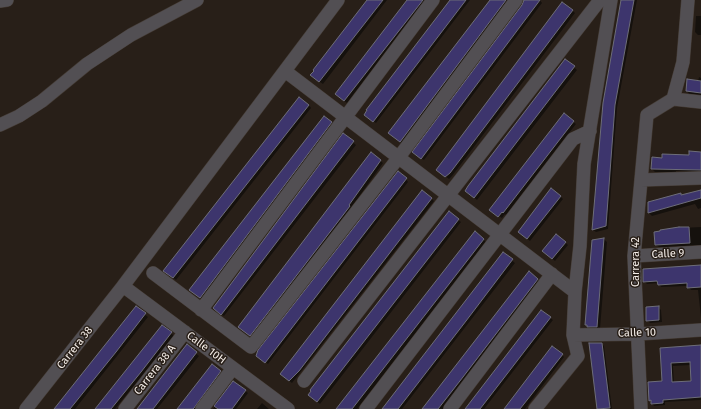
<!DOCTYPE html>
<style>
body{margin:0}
canvas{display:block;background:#281f18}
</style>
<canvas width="701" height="409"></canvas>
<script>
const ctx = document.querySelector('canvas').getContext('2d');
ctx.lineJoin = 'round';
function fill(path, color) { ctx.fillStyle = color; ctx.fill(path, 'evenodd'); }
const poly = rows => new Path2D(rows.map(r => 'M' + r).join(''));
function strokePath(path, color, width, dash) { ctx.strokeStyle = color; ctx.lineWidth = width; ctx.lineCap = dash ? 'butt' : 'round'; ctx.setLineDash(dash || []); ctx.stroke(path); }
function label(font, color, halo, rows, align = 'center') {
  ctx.font = font + ' "Fira Sans",sans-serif'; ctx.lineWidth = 3; ctx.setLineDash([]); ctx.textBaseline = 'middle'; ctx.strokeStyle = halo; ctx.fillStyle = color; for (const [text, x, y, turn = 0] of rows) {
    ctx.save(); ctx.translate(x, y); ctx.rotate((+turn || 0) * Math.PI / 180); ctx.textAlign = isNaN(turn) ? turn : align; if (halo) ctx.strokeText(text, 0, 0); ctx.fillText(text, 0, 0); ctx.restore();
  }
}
fill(poly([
 [368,0,387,0,323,84,314,78],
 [408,0,427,0,347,103,338,96],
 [451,0,470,0,376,123,368,117],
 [491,0,510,0,403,144,392,136],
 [524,0,540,0,542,3,424,160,416,155,523,5],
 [622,0,637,0,617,108,608,229,596,232,593,230,604,103],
 [572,10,575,13,452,176,449,179,440,172],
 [696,16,701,16,701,35,698,35,695,32],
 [566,60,577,70,477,200,469,193],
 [699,77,701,78,701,95,689,94,687,91,698,81],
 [309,105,311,108,176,280,167,273],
 [573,122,576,124,506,215,505,214,502,218,493,212],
 [331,123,334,125,203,300,193,292],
 [344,134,356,145,224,316,216,310],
 [701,153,701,172,676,171,676,172,655,172,652,169,663,159,690,156],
 [372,154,383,163,351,208,253,338,242,329],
 [406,179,408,182,268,364,260,358],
 [701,191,701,208,698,209,695,204,652,216,649,213,649,203,681,194,682,195],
 [560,196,563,199,530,241,522,234],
 [431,198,434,201,292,383,284,377],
 [450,213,461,222,320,404,309,395],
 [701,227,701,246,659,247,656,245,680,228],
 [475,232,486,242,357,409,337,409],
 [604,239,607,242,600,329,591,329,586,324,593,241],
 [565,242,568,245,555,261,546,253],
 [503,253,515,263,402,409,383,409],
 [701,266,701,318,698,290,691,290,688,286,661,287,659,283,647,284,644,281],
 [529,273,540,282,443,409,424,409],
 [136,307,148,317,75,409,55,409],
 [659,308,661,310,662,322,650,323,647,320],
 [541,311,553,320,484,409,465,409],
 [171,333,174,336,115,409,96,409],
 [590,344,602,344,604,346,612,409,598,409],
 [187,346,199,356,157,409,138,409],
 [701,346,701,400,665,402,665,405,654,406,650,400,663,382,661,348],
 [691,365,692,382,674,383,673,366],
 [562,355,564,357,525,409,505,409],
 [220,372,223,374,197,409,178,409],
 [234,382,248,393,236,409,213,409],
 [262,403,269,409,257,409]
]), '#0007');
const building = poly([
 [367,0,383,0,319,82,310,75,314,71,313,70,367,0],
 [407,0,423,0,344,101,335,94,407,0],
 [450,0,466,0,373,122,364,115,367,110,366,110,450,0],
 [490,0,506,0,400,142,388,133,490,0],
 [524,0,540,0,421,159,412,152,522,5,524,0],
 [621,0,634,0,615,105,606,226,592,230,603,103,621,0],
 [562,2,573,10,450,173,445,177,436,170,562,2],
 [565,59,575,66,474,198,465,191,468,186,565,59],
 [687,79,701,81,701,93,686,91,687,79],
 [299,97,309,105,173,278,163,271,299,97],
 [564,113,574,121,503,213,502,212,498,217,489,210,564,113],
 [324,116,332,122,200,298,189,290,324,116],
 [343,133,354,141,221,315,213,308,343,133],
 [689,151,701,152,701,170,651,169,652,157,662,158,662,154,689,155,689,151],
 [371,152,381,160,349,205,350,206,250,336,238,327,371,152],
 [398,171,407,178,265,363,256,356,258,350,398,171],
 [551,188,561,196,527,239,518,232,551,188],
 [422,190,432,198,299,371,289,381,280,374,422,190],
 [701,190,701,198,648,213,648,202,681,193,681,195,701,190],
 [449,211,459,219,317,402,308,395,311,391,310,390,449,211],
 [679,227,689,227,690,243,655,245,654,232,660,231,660,230,679,227],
 [475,231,484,239,352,409,336,409,475,231],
 [556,234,566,242,552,259,542,251,556,234],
 [604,238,597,327,587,327,587,325,585,325,592,240,604,238],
 [503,252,513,259,466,321,398,409,382,409,503,252],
 [701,265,701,287,687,288,687,283,658,285,657,281,643,282,643,269,701,265],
 [529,271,538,279,463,377,438,409,422,409,529,271],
 [136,306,146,313,116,352,70,409,54,409,136,306],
 [659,306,659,320,646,321,646,307,659,306],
 [541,310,551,317,544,326,480,409,465,409,541,310],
 [162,325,172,332,141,372,111,409,95,409,162,325],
 [589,343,602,343,610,408,597,409,589,343],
 [187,344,197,352,153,409,137,409,187,344],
 [701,345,701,397,663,400,663,403,651,404,651,400,649,401,648,382,662,381,660,348,701,345],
 [690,362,691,381,672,382,671,363,690,362],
 [552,346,563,354,531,395,520,409,504,409,552,346],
 [212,364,221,371,194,408,193,409,177,409,212,364],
 [233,381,246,390,232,409,218,409,214,406,233,381]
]);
fill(building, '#3d356d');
strokePath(building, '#6d6d79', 1);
const minor = poly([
 [0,1,7,0],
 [285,71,575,292],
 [673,99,683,62,688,0],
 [0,125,19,116,42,101,87,64,131,35,197,0],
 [641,180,701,178],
 [634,256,701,252],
 [153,273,251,347,399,157,516,0],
 [123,286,288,409],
 [201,310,433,0],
 [573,335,638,334,701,330],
 [304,381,600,0],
 [26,409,123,286,338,0],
 [125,409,185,332],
 [202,409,233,368],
 [366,409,573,139,590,131],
 [450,409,552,274],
 [535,409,578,356,573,335,575,292,580,246,584,164,611,0],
 [641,409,634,256,647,115,673,99,701,102]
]);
strokePath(minor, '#453c35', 14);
strokePath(minor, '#524f53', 13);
label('11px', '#f4ede8', '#281f18', [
 ["Calle 9",668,254,-3],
 ["Carrera 42",636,262,-90],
 ["Calle 10",637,333,-2],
 ["Carrera 38",75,348,-52],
 ["Calle 10H",206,348,37],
 ["Carrera 38 A",155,370,-52]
]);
</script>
